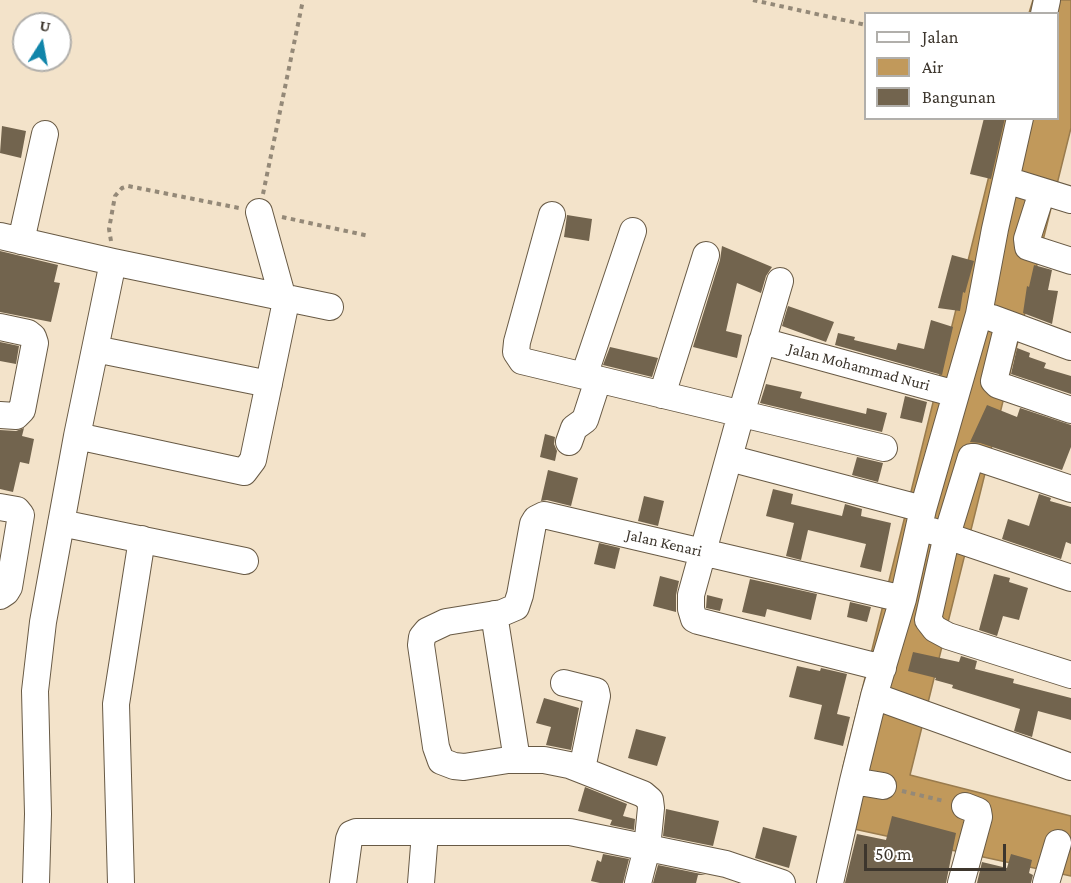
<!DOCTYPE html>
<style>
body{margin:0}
#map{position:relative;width:1071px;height:883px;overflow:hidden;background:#f3e3ca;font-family:"Crimson Pro",serif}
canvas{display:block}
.legend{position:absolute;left:864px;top:12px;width:195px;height:108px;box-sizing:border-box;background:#fff;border:2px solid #b1afab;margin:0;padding:8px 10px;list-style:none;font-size:18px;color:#3d362d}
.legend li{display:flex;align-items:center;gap:12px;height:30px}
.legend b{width:30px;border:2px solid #b1afab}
.north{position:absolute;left:12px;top:12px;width:60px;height:60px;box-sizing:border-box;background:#fff;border:2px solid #b1afab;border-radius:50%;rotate:11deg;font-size:16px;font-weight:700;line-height:24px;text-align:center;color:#3d362d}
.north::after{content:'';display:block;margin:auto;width:21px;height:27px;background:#1085aa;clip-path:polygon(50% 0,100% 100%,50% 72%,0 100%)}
.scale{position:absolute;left:864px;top:844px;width:142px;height:27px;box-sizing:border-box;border:3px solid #3d362d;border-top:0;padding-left:8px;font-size:18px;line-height:21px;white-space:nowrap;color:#3d362d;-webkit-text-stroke:4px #fff;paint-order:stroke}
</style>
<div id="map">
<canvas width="1071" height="883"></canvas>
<ul class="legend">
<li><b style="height:8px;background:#fff"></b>Jalan</li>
<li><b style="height:16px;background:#c1995b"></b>Air</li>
<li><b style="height:16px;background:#72644e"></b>Bangunan</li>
</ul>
<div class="north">U</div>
<div class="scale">50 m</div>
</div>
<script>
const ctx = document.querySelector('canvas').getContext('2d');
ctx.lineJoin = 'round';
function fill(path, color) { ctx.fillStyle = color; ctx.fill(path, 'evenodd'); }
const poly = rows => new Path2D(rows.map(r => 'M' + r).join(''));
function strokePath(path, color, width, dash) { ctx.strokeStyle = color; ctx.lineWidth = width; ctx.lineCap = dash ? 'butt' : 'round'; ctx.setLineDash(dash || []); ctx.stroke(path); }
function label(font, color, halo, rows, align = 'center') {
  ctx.font = font + ' "Crimson Pro",serif'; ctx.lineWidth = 6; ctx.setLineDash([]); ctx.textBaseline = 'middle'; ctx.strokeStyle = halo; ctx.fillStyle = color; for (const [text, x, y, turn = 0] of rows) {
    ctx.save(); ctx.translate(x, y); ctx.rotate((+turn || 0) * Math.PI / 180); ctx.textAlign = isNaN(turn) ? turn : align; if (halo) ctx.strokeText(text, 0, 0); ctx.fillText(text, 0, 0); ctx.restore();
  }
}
const water = poly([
 [1033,0,1071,0,1071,128,910,775,1071,816,1071,876,854,829,843,767,1003,119,1058,118,1058,14,1029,13,1033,0]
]);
fill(water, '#c1995b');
strokePath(water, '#997b4d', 1.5);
fill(poly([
 [984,118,1005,118,991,179,970,174],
 [2,126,26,131,21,158,0,153],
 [567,215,592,219,589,241,564,237],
 [722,246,772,267,766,276,761,293,737,283,726,331,742,335,737,358,693,347,720,260],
 [0,251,58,265,54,282,60,283,51,322,0,312],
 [952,255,974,261,965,293,963,292,960,311,938,308],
 [1034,265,1052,270,1048,290,1058,291,1052,324,1023,313,1027,286,1029,287],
 [788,306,834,322,826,342,782,326],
 [931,320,953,327,942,375,835,345,838,333,855,337,854,340,896,350,898,343,924,349],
 [0,342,19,346,16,364,0,361],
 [610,347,658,358,652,377,603,365],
 [1017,348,1030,353,1029,357,1046,363,1044,368,1071,376,1071,394,1011,374],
 [766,384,802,392,800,398,866,414,867,408,887,413,882,432,760,403],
 [905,396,927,402,922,423,900,418],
 [987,405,1017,417,1020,408,1071,425,1071,447,1062,470,980,443,970,442],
 [24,428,22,436,34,439,29,464,20,462,13,492,0,489,0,430,16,431],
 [545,434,555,437,554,444,557,451,555,461,540,457],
 [857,457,883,463,878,482,852,475],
 [548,470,578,478,571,506,547,500,541,501],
 [773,489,793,494,791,504,842,516,845,504,862,509,861,516,891,523,881,572,860,567,866,544,808,530,801,560,786,556,794,523,766,516],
 [1039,494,1051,498,1050,501,1071,507,1071,544,1066,542,1061,559,1002,539,1008,519,1029,526],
 [644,496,664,501,658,526,638,521],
 [599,543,620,548,615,569,594,564],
 [994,574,1010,578,1009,582,1028,588,1019,620,1003,616,997,636,979,630],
 [660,576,679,581,676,595,676,612,653,606],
 [750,579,817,594,811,620,767,609,765,617,742,612],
 [707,595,723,599,720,611,706,608],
 [850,602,871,607,867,622,847,617],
 [913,652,959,662,961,656,977,661,975,669,1014,679,1013,683,1071,698,1071,720,1038,711,1032,737,1014,731,1020,709,952,688,953,685,935,680,936,678,908,671],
 [797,666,820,671,821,668,847,674,837,714,850,717,843,746,814,739,822,705,789,697],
 [544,698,579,708,571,750,546,745,551,727,536,723],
 [636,729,666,737,657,766,628,758],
 [585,787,627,804,623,816,635,819,634,830,610,825,612,820,578,811],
 [666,809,719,821,713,846,663,836],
 [892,816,956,833,946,883,845,883,857,834,886,840],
 [763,827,797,836,789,868,755,858],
 [603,854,629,859,623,883,600,883,591,881,597,860,601,862],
 [1011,854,1032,860,1029,873,1033,875,1031,883,977,883,982,862,1007,868],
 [658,865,706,875,698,875,696,883,653,883]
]), '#72644e');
const minor = poly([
 [1044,14,1047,0],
 [1006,180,1071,200],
 [1042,192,1027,239,1028,247,1071,261],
 [552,215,517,342,516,352,522,361,884,448],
 [0,236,113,262,330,307],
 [21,241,45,134],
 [780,281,741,414,691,595,691,609,694,619,698,621,883,668],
 [992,318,1071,347],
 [1008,324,994,381,998,385,1071,410],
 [0,327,28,333,33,337,35,343,22,410,16,416,0,415],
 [762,341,956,394],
 [95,349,269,384],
 [584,376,633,231],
 [662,395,706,255],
 [77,436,244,472,253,460,285,306,259,212],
 [569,442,574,428,585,420,598,380],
 [729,458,923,509],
 [1071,489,975,457,971,457,947,535,928,620,935,629,948,636,1071,675],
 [0,507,17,510,21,515,9,587,6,592,0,596],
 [61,523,245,561],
 [932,531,1071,578],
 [494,614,517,760],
 [564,683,596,691,597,696,582,769],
 [874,696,1071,767],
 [853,781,883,786],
 [36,883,38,814,35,691,43,622,77,436,113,262],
 [121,883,116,704,142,539],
 [343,883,349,839,351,834,356,832,570,832,726,864,782,883],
 [421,883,425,833],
 [638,883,647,848,651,808,650,800,643,794,569,765,544,760,508,760,464,767,454,766,441,761,436,747,421,645,422,637,427,631,446,622,502,613,516,607,520,595,533,524,536,519,544,515,903,599],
 [830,883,853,781,874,696,903,599,923,509,979,314,995,229,1020,118],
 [961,883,979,817,978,811,965,806],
 [1046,883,1058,843]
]);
strokePath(minor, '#685a45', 28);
strokePath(poly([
 [753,0,866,25],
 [263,194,303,0],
 [282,217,369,236],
 [111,241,109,229,115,196,122,188,128,186,239,208],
 [902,791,944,801]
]), '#948978', 4, [4.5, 4.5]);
strokePath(minor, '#fff', 26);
label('16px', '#3d362d', '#fff', [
 ["Jalan Mohammad Nuri",859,367,15],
 ["Jalan Kenari",664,543,13]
]);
</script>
